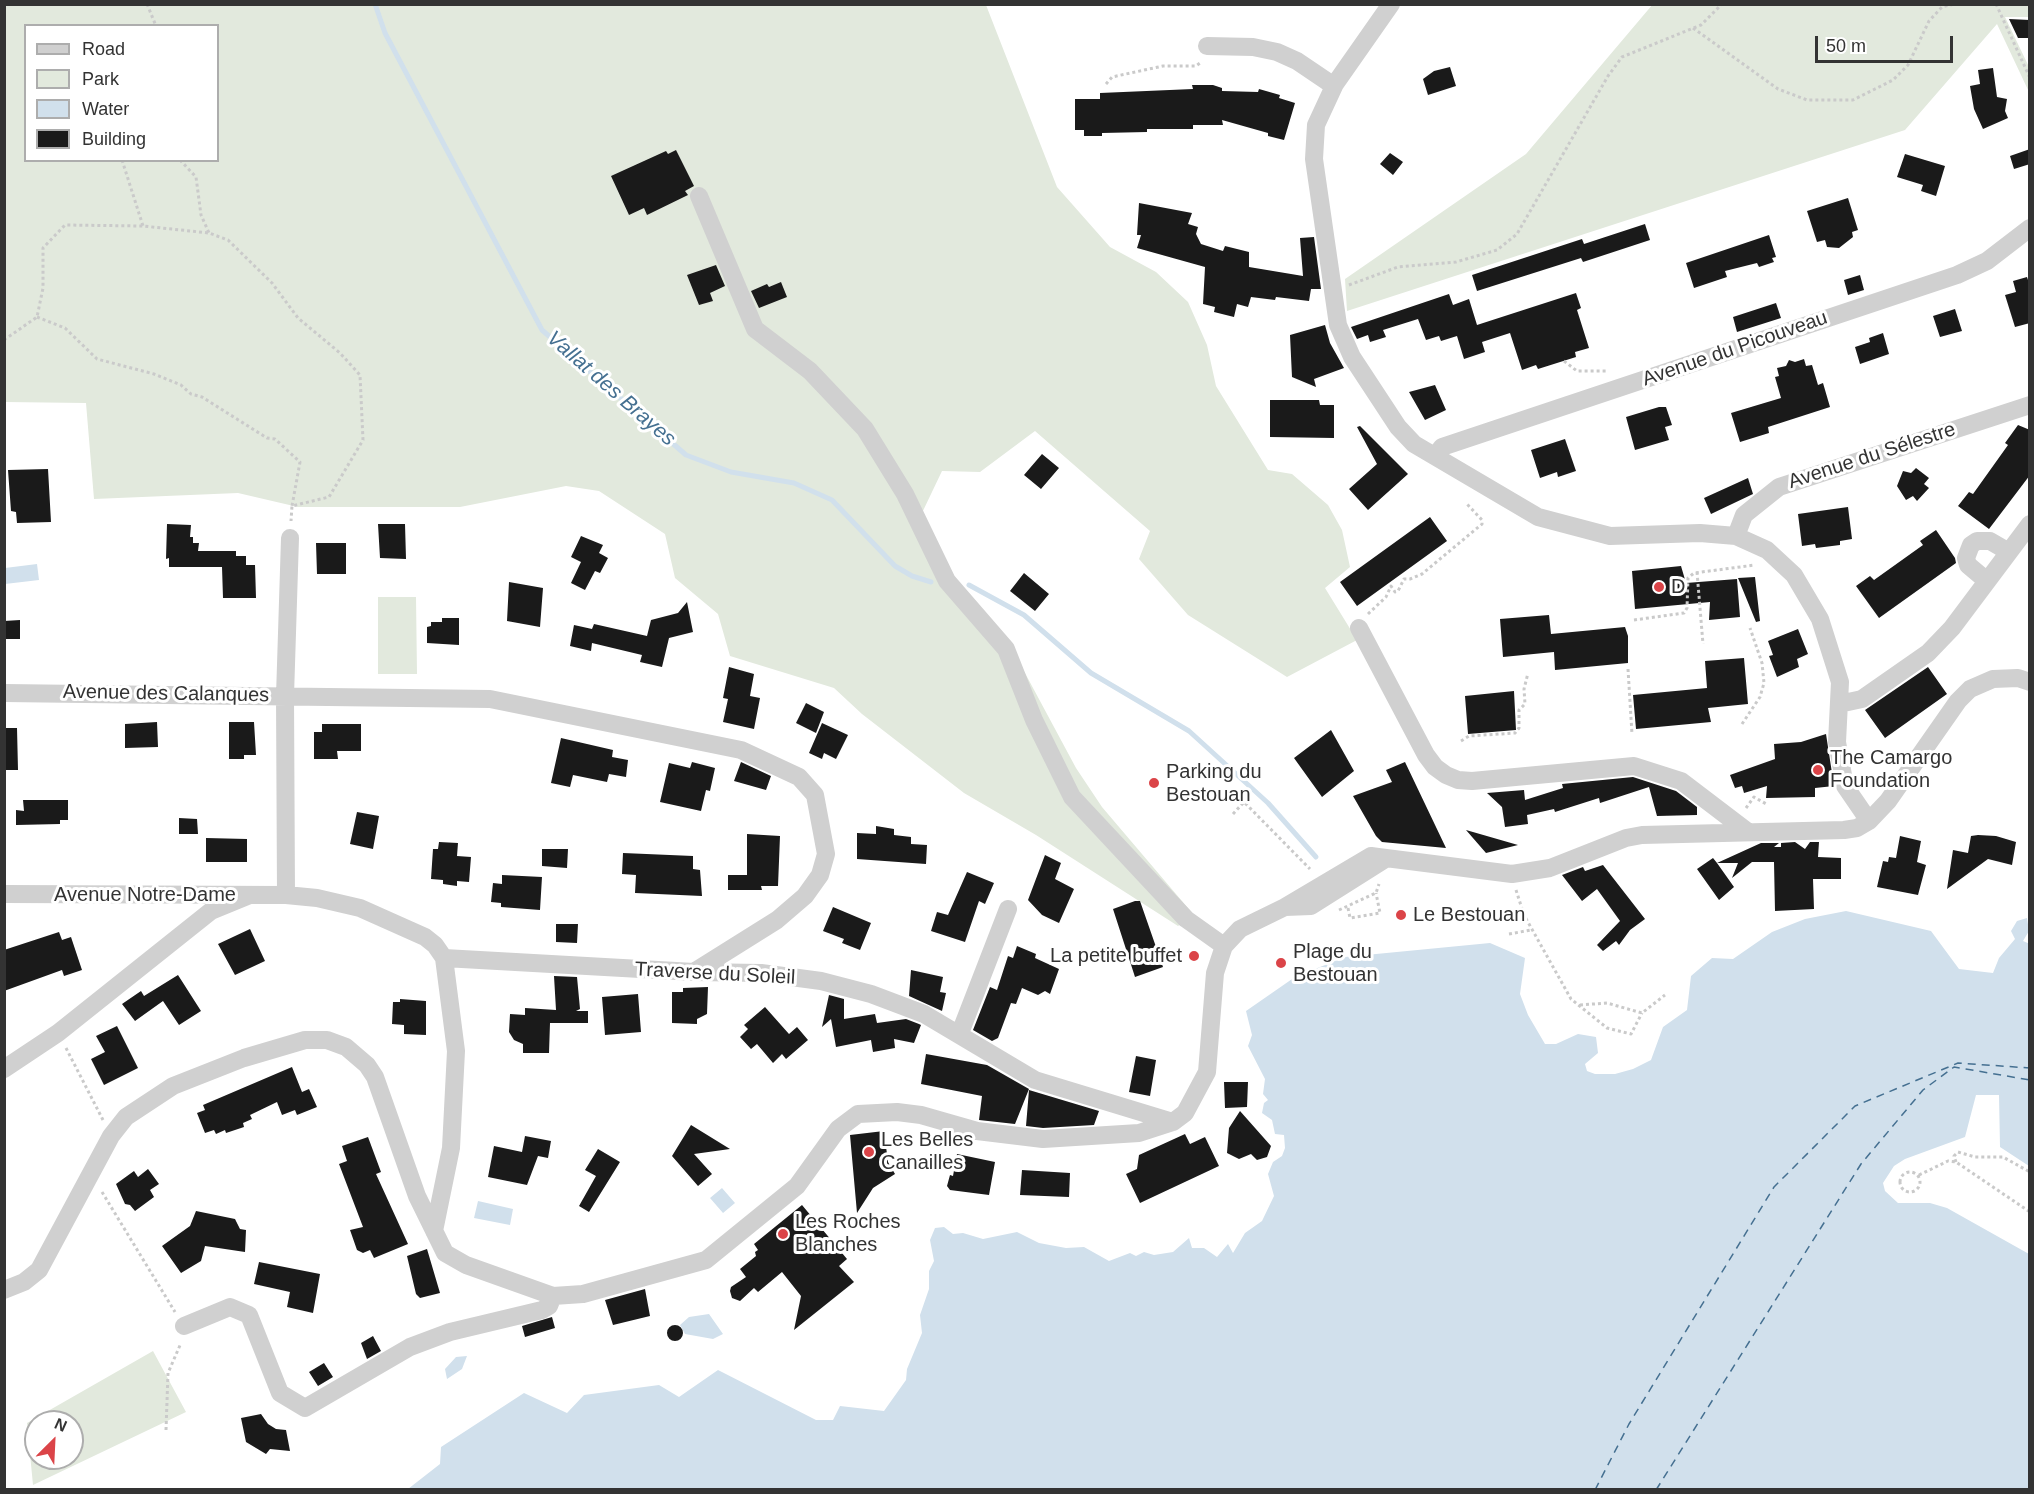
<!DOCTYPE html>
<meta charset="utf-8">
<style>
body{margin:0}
#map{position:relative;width:2034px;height:1494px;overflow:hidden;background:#fff;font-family:Helvetica,sans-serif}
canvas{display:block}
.frame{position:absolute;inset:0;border:6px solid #333;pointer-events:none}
.legend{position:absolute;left:24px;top:24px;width:195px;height:138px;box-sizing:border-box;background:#fff;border:2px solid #adadad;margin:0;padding:8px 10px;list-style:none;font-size:18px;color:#333}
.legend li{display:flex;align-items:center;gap:12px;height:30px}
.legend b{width:30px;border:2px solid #adadad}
.north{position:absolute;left:24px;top:1410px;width:60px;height:60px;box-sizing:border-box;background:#fff;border:2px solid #adadad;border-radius:50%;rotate:24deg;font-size:16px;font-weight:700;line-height:24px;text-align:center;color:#333}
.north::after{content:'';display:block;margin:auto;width:21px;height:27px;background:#db4448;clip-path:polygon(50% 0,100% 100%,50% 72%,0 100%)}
.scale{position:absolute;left:1815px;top:36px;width:138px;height:27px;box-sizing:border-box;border:3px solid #333;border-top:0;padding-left:8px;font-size:18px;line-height:21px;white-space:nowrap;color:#333;-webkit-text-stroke:4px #fff;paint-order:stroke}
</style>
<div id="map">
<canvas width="2034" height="1494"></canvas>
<div class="frame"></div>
<ul class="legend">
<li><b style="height:8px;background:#d0d0d0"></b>Road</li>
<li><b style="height:16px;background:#e2e9dd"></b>Park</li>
<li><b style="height:16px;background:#d1e0ec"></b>Water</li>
<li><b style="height:16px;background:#1a1a1a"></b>Building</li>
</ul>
<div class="north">N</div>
<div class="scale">50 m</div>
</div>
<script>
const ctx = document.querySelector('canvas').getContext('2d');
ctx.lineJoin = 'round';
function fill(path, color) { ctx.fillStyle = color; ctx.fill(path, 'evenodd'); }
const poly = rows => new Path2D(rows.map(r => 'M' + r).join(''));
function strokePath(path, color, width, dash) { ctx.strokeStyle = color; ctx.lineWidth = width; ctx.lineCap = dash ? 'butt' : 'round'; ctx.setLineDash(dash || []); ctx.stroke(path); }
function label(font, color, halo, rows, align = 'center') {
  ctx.font = font + ' Helvetica,sans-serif'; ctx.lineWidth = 6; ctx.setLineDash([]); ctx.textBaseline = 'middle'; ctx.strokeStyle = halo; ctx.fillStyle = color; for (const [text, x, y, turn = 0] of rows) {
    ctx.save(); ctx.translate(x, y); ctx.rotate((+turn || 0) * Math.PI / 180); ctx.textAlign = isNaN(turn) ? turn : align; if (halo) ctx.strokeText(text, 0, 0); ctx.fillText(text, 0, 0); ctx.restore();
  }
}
fill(poly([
 [1653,4,2029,5,2029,17,2005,17,2029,67,2029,92,1997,24,1905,130,1347,311,1345,279,1526,154],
 [5,5,986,5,1057,187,1110,247,1156,272,1188,302,1207,345,1216,386,1268,470,1292,474,1328,505,1342,530,1350,567,1325,588,1357,640,1287,677,1188,615,1139,559,1150,531,1035,431,980,472,942,471,921,515,952,577,1011,647,1076,768,1102,807,1193,914,1178,926,1036,835,964,793,862,714,834,688,730,656,718,614,675,578,665,534,599,491,566,486,460,507,298,507,238,493,94,499,86,403,5,402],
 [26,26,218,26,218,160,26,160],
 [378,597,416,597,417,674,378,674],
 [153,1351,186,1412,33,1485,27,1423],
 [36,1422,72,1422,72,1458,36,1458]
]), '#e2e9dd');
fill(poly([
 [37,564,39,580,5,584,5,568],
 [1846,911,1931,931,1959,969,1993,973,1999,958,2015,939,2011,931,2017,921,2027,918,2029,931,2023,941,2030,944,2029,1166,2000,1147,1999,1095,1976,1095,1965,1137,1905,1159,1894,1166,1883,1183,1885,1191,1898,1203,1930,1203,1947,1208,2029,1254,2029,1489,408,1489,440,1464,441,1447,524,1393,567,1413,584,1395,659,1385,679,1397,718,1370,816,1420,833,1420,840,1406,884,1411,906,1380,907,1369,922,1333,920,1315,929,1289,929,1271,934,1261,930,1240,935,1228,944,1227,953,1234,963,1233,983,1239,1017,1232,1039,1243,1066,1248,1084,1247,1109,1261,1130,1253,1136,1256,1144,1252,1154,1255,1173,1252,1189,1238,1192,1248,1204,1248,1217,1257,1228,1244,1233,1253,1245,1233,1262,1221,1274,1196,1268,1174,1273,1162,1282,1156,1285,1148,1284,1135,1275,1134,1272,1120,1262,1113,1264,1103,1268,1100,1263,1094,1265,1079,1248,1046,1252,1035,1246,1011,1295,977,1345,957,1490,943,1525,958,1520,994,1528,1015,1545,1044,1556,1044,1578,1034,1596,1037,1598,1053,1585,1064,1587,1071,1595,1074,1615,1074,1633,1069,1651,1060,1663,1027,1687,1010,1691,976,1712,958,1733,959,1772,932,1805,919],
 [722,1188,735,1203,723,1213,710,1198],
 [478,1201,513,1209,510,1225,474,1218],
 [709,1314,723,1334,713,1339,685,1334,680,1325,689,1317],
 [467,1356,462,1369,447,1379,445,1369,456,1357]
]), '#d1e0ec');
strokePath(poly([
 [375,4,385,33,542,330,686,455,731,472,794,483,832,500,895,566,912,576,931,582],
 [969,585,1024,615,1091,673,1189,731,1268,803,1316,857]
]), '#d1e0ec', 5);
strokePath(poly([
 [1595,1490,1629,1424,1774,1187,1855,1106,1958,1063,2030,1068],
 [1656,1490,1861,1164,1923,1090,1954,1067,2030,1080]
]), '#457091', 1.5, [8, 6]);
fill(poly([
 [2009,19,2030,20,2030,38,2018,38],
 [1450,67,1456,86,1428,95,1423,79,1434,71],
 [1993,68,1997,97,2007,99,2005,111,2008,118,1983,129,1974,109,1970,86,1980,84,1978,70],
 [1192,85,1213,85,1222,88,1222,91,1258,92,1259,89,1280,95,1279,98,1295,103,1284,140,1268,136,1268,133,1222,120,1223,125,1193,125,1193,129,1147,129,1147,132,1102,133,1102,136,1084,136,1084,130,1075,130,1075,99,1100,99,1100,93,1193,89],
 [2030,149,2030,164,2014,169,2010,156],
 [676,150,694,186,685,191,688,195,647,215,644,208,629,215,611,176,666,151,668,154],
 [1390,153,1403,162,1393,175,1380,164],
 [1905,154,1945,166,1936,196,1921,191,1923,185,1897,177],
 [1848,198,1858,230,1852,232,1853,237,1839,248,1827,247,1825,240,1817,242,1807,211],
 [1139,203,1192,213,1188,224,1198,227,1196,234,1201,244,1223,251,1225,246,1249,252,1249,267,1303,276,1300,238,1314,237,1321,289,1311,289,1309,301,1276,297,1275,300,1251,297,1248,307,1237,304,1234,317,1214,312,1215,307,1203,304,1205,267,1137,248,1141,235,1137,235],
 [1645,224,1650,240,1583,262,1581,258,1477,291,1472,275,1582,239,1584,244],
 [1769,235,1776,257,1772,258,1774,262,1759,267,1757,263,1725,271,1727,277,1694,288,1686,263],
 [716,265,725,286,710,293,713,301,699,305,687,275],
 [1860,275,1864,290,1848,295,1844,280],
 [2027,277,2030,286,2030,323,2015,327,2005,295,2016,292,2013,281],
 [781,282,787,297,759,308,751,291,767,284,769,287],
 [1576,293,1581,308,1577,310,1589,348,1575,352,1576,357,1538,369,1536,365,1522,370,1510,333,1482,342,1485,352,1464,359,1457,336,1441,341,1439,336,1426,340,1418,319,1383,330,1386,337,1370,342,1368,335,1357,339,1351,327,1449,294,1453,305,1469,299,1477,325],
 [1776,303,1781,318,1737,332,1733,317],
 [1955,309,1962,331,1940,337,1933,316],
 [1325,325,1330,343,1344,368,1314,379,1316,387,1292,377,1290,335],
 [1883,333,1889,354,1860,364,1855,347,1870,342,1869,338],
 [1804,359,1806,366,1812,365,1818,385,1823,383,1830,407,1768,427,1769,433,1740,442,1731,413,1781,398,1775,377,1779,376,1777,368,1786,366,1789,360,1795,362],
 [1435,385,1446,410,1425,420,1409,392],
 [1270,400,1319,400,1320,405,1334,405,1334,438,1270,437],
 [1659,407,1666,407,1672,425,1665,427,1669,440,1635,450,1626,417],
 [2018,425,2030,430,2030,475,1989,529,1958,506,1969,492,1973,494,2008,445,2005,443],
 [1360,426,1408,474,1368,510,1349,489,1377,464,1357,427],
 [1565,439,1576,471,1558,477,1557,472,1540,478,1531,450],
 [1042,454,1059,468,1041,489,1024,475],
 [1916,468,1929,478,1924,484,1929,488,1917,501,1913,496,1906,500,1897,486,1903,471,1911,473],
 [48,469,51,522,17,523,16,512,11,511,8,470],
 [1748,478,1753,494,1711,514,1704,498],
 [1848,507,1852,539,1840,541,1840,545,1816,548,1815,544,1802,546,1798,514],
 [1430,517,1447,541,1357,606,1340,582],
 [167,524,191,525,190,537,193,537,193,543,199,543,198,551,236,551,236,556,246,556,246,565,255,565,256,598,223,598,222,567,169,567,169,558,166,559],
 [378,524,405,524,406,559,380,558],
 [1936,530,1955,558,1956,563,1879,618,1856,586,1870,576,1874,580,1923,545,1920,541],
 [581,536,603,545,599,553,608,558,600,573,595,571,585,590,571,583,581,562,571,557],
 [316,543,346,543,346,574,317,574],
 [1681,566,1686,583,1737,579,1740,617,1709,620,1710,602,1635,609,1632,571],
 [1024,573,1049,594,1035,611,1010,591],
 [1755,577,1760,621,1756,622,1738,578],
 [509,582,543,588,540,627,507,621],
 [687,602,693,632,669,638,662,667,640,662,642,655,592,643,591,651,570,646,574,625,592,629,594,624,647,636,651,620,678,613],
 [1549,615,1551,634,1625,627,1628,636,1628,663,1555,670,1554,652,1503,657,1500,619],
 [442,618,459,618,459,645,427,643,427,627,431,626,431,622,442,622],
 [20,620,20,639,4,639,4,621],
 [1798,629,1808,654,1797,659,1799,667,1777,677,1769,656,1773,655,1768,641],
 [1744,658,1748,704,1708,708,1711,722,1636,729,1633,695,1707,688,1705,661],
 [729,667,754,674,750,696,760,698,754,729,723,722,728,699,723,698],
 [1928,667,1947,694,1885,738,1865,710],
 [1514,691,1516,730,1468,734,1465,696],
 [806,703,824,712,816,733,796,723],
 [157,722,158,747,125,748,125,724],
 [229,722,254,722,256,755,244,755,244,759,229,759],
 [822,723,848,735,836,759,824,753,822,759,809,753],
 [322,724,361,724,361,751,337,751,338,759,314,759,314,732,322,732],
 [4,728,17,728,18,770,4,770],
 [1331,730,1354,771,1322,797,1294,758],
 [1826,734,1834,786,1815,788,1815,797,1766,798,1767,786,1744,793,1742,786,1735,788,1730,775,1775,759,1774,744,1801,742],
 [561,738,613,750,612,757,628,760,626,777,609,774,607,782,573,775,570,787,551,783],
 [692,762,715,768,710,791,706,790,701,811,660,802,669,763,690,768],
 [741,762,771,776,766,790,734,781],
 [1405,762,1446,848,1382,842,1376,836,1353,796,1392,782,1386,770],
 [1633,777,1676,791,1697,807,1697,815,1657,816,1649,787,1600,803,1599,798,1555,812,1554,809,1527,815,1528,824,1505,827,1502,807,1487,793,1524,790,1525,800,1563,788,1562,784],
 [23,800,68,800,68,820,60,820,60,824,16,825,16,810,24,811],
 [357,812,379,816,373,849,350,844],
 [179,818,197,819,198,834,179,834],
 [876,826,894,829,894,835,911,837,911,844,927,845,926,864,857,859,857,833,876,834],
 [1466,830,1518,845,1486,853],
 [747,834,780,836,778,886,761,886,762,890,728,890,728,875,747,875],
 [1978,835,1996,836,2016,842,2012,865,1988,859,1947,889,1953,850,1968,853,1971,836],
 [1900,836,1921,841,1917,862,1926,865,1918,895,1877,887,1883,861,1888,862,1889,857,1896,858],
 [206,838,247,839,247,862,206,862],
 [439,842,458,843,457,856,471,857,469,882,457,881,457,886,443,884,443,880,431,879,433,849,438,849],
 [1795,842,1805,849,1810,842,1819,842,1818,857,1841,858,1841,879,1813,879,1814,909,1775,911,1774,862,1752,862,1732,878,1738,863,1717,863,1734,887,1719,900,1697,869,1713,858,1717,863,1761,843,1779,843,1774,847,1781,847,1781,843],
 [542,849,568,849,567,868,542,866],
 [623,853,693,856,693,869,700,870,702,896,635,893,636,875,622,874],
 [1045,855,1061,863,1055,879,1074,889,1059,923,1042,915,1028,900],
 [1603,865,1645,919,1630,930,1619,945,1616,941,1603,951,1597,945,1620,921,1597,889,1582,901,1562,875,1583,867,1585,871],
 [967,872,994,883,985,904,979,901,965,942,931,931,937,912,948,915],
 [502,875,542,877,540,910,501,907,501,903,491,902,493,883,502,884],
 [1135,901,1140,901,1163,967,1135,977,1113,909],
 [833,907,871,923,860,950,842,943,844,939,823,931],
 [556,924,578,924,577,943,556,942],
 [250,929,265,961,235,975,218,944],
 [59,932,62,940,71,937,82,970,64,976,62,970,4,991,4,950],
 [1017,946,1036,954,1035,958,1059,969,1050,994,1045,991,1038,995,1022,988,1016,1004,1011,1003,998,1038,992,1041,973,1030,990,987,997,990,1008,956,1013,958],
 [911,970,943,977,940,992,946,993,942,1011,909,996],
 [178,975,201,1011,179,1025,163,1001,135,1021,122,1004,141,991,144,996],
 [554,976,577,977,580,1009,576,1011,588,1011,588,1023,550,1023,549,1053,523,1053,523,1044,514,1040,509,1032,510,1014,525,1015,525,1008,556,1010],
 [708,987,707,1014,697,1019,697,1024,672,1023,672,992,683,992,683,988],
 [638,994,641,1032,605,1035,602,997],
 [829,995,844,999,844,1019,875,1014,877,1023,906,1019,919,1024,921,1025,914,1043,894,1039,895,1048,873,1052,871,1040,836,1047,831,1019,822,1027],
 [400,999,426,1001,426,1035,404,1034,404,1025,392,1024,393,1002,400,1002],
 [765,1007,789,1034,797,1027,808,1040,786,1059,782,1054,773,1063,757,1044,751,1049,740,1037,748,1029,744,1025],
 [117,1026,138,1068,104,1085,91,1059,105,1052,96,1036],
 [926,1054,987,1065,1029,1089,1015,1124,979,1120,982,1096,921,1084],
 [1136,1056,1156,1060,1150,1096,1129,1092],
 [292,1067,302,1092,309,1089,317,1107,297,1115,295,1110,282,1115,277,1102,250,1115,252,1119,243,1123,244,1127,226,1133,225,1130,216,1134,214,1130,205,1133,197,1113,205,1110,203,1105],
 [1224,1082,1248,1082,1247,1107,1225,1108],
 [1029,1090,1099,1111,1094,1125,1043,1128,1026,1126],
 [1240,1111,1271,1146,1267,1157,1257,1160,1251,1154,1239,1159,1227,1153,1229,1128],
 [691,1125,730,1149,694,1154,712,1174,698,1186,672,1156],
 [884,1131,888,1162,895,1174,873,1188,857,1213,850,1135],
 [1185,1134,1190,1144,1205,1137,1219,1166,1140,1203,1126,1174,1137,1169,1139,1155],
 [525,1136,551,1141,548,1158,538,1156,527,1185,488,1177,494,1146,522,1152],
 [368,1137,381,1172,376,1174,408,1244,374,1258,370,1250,363,1253,357,1250,350,1230,363,1227,339,1164,347,1161,342,1146],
 [598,1149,620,1162,589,1212,579,1206,596,1176,585,1170],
 [957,1154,995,1162,989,1195,950,1190,947,1186,950,1175,953,1176],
 [148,1169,159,1184,150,1190,154,1197,135,1211,130,1205,125,1204,116,1184,134,1171,138,1177],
 [1022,1170,1070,1173,1069,1197,1020,1195],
 [802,1205,847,1259,839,1266,854,1282,794,1330,801,1296,782,1272,758,1292,754,1288,740,1301,732,1298,730,1291,731,1287,746,1277,740,1269,756,1256,755,1252,758,1250,754,1244],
 [196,1211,235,1219,240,1229,246,1230,245,1252,205,1246,201,1261,181,1273,162,1246,190,1226],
 [427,1249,440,1293,420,1298,416,1294,407,1256],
 [259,1262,320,1274,313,1313,287,1307,290,1292,254,1284],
 [645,1289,650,1316,613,1325,605,1300],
 [552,1317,555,1328,525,1337,522,1326],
 '667 1333a8 8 0 1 1 16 0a8 8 0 1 1-16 0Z',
 [373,1336,381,1351,367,1359,361,1343],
 [324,1363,333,1377,318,1386,309,1372],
 [261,1414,268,1424,276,1429,286,1430,290,1451,270,1449,266,1454,246,1442,241,1418]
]), '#1a1a1a');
strokePath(poly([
 [147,4,156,26],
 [1996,4,2030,78],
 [1693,28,1778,89,1807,100,1853,100,1893,80,1908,65,1929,21,1942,7,1954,4],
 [1106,84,1112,77,1163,66,1196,66,1200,63],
 [122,160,143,226],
 [180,160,196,177,201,215,209,233],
 [1349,285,1398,267,1456,262,1497,250,1517,234,1608,76,1622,57,1701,25,1722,4],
 [37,317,65,328,97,359,154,374,181,385,191,394,202,397,267,438,275,439,300,462,292,506],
 [4,340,37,317,43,288,43,248,65,225,143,226,209,233,228,240,272,283,298,318,340,353,360,375,363,440,329,497,292,506,291,521],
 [1564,361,1577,371,1606,371,1607,373],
 [1697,572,1703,644],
 [1368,614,1386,597,1391,586,1395,592,1398,591,1404,579,1410,579,1422,574,1482,524,1482,520,1466,503],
 [1634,620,1684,613,1687,608,1688,578,1694,573,1755,565],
 [1628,669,1632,734],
 [1742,724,1760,697,1764,683,1762,663,1750,628],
 [1461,741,1469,736,1515,733,1519,728,1519,710,1525,704,1524,689,1528,673],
 [1746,808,1754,797,1768,805],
 [1233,814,1244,802,1310,869],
 [1516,890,1524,915,1571,999,1607,1028,1631,1034,1642,1013],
 [1348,908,1350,918,1380,913,1376,893],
 [1339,910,1376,893,1379,884],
 [1509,934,1531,930],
 [1580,1005,1607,1003,1642,1013,1665,995],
 [66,1048,103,1120],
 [1956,1162,1954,1156,1958,1152,1975,1157,2003,1157,2030,1172],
 '1900 1182a10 10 0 1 1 20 0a10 10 0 1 1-20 0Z',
 [1919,1175,1948,1161,1956,1162,2030,1212],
 [102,1192,175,1312],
 [166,1430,168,1373,181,1343]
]), '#cacaca', 3, [3, 3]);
strokePath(poly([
 [1391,4,1335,84,1316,125,1314,159,1338,325,1352,357,1398,427,1414,444,1538,517,1610,536,1700,533,1736,536,1767,550,1794,575,1820,619,1840,682,1837,742,1845,786,1869,821],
 [1207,46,1253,47,1277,52,1297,61,1334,86],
 [699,196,755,329,810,371,865,429,905,494,947,581,1006,649,1034,720,1072,797,1186,919,1224,946],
 [1435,456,1442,447,1957,275,1987,261,2030,228],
 [1736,536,1744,515,1779,487,2030,405],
 [290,538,285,696,286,895,317,898,360,908,425,937,435,945,444,958,456,1051,451,1148,434,1231],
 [1987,581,1968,565,1966,558,1971,545,1977,541,1990,541,2009,552],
 [1359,628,1426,755,1435,767,1446,775,1458,780,1472,781,1634,766,1681,781,1748,832],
 [4,693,490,699,741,750,799,777,815,795,826,854,820,875,805,896,777,920,694,972],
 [1839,704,1862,699,1928,653,1952,628,2030,524],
 [1387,858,1311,906,1285,907,1371,856,1378,857,1512,874,1550,868,1626,838,1642,835,1844,830,1857,828,1869,821,1888,801,1958,701,1970,689,1993,679,2018,678,2030,682],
 [4,894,286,895],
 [444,958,694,972,761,973,821,981,871,994,924,1014,1035,1080,1173,1122],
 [960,1033,1008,909],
 [4,1069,58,1033,211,911,250,895],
 [4,1290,24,1282,39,1270,111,1136,126,1117,173,1086,244,1058,305,1040,327,1040,346,1047,367,1065,375,1077,417,1196,445,1253,466,1265,553,1296,583,1294,706,1260,797,1186,838,1129,858,1114,897,1112,921,1115,977,1131,1043,1139,1139,1133,1173,1122,1185,1113,1207,1072,1215,973,1224,946,1240,929,1285,907],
 [184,1326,230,1307,249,1315,280,1393,305,1408,410,1347,450,1332,542,1310,549,1306,553,1296]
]), '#d0d0d0', 18);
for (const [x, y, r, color] of [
 [1659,587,6,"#db4448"],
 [1818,770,6,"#db4448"],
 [1154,783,6,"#db4448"],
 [1401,915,6,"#db4448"],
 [1194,956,6,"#db4448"],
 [1281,963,6,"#db4448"],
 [869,1152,6,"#db4448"],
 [783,1234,6,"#db4448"]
]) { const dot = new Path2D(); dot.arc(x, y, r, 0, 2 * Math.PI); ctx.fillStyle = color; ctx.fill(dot); strokePath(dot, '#fff', 2); }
label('20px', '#333', '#fff', [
 ["Avenue du Picouveau",1735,349,-19],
 ["Avenue du Sélestre",1872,456,-18],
 ["Avenue des Calanques",166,694,1],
 ["Avenue Notre-Dame",145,895],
 ["Traverse du Soleil",715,974,3]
]);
label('20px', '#333', '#fff', [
 ["D",1671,587],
 ["The Camargo",1830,758],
 ["Foundation",1830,781],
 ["Parking du",1166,772],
 ["Bestouan",1166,795],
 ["Le Bestouan",1413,915],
 ["Plage du",1293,952],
 ["Bestouan",1293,975],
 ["La petite buffet",1182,956,"right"],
 ["Les Belles",881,1140],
 ["Canailles",881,1163],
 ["Les Roches",795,1222],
 ["Blanches",795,1245]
], 'left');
label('italic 21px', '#457091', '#fff', [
 ["Vallat des Brayes",611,389,41]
]);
</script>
